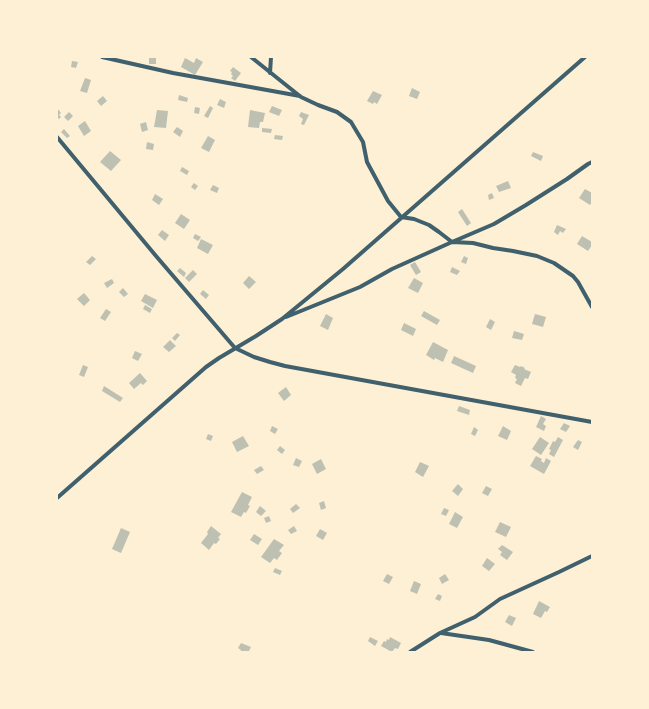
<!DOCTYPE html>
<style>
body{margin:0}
#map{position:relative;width:649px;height:709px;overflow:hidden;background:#fdf0d5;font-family:"Titillium Web",sans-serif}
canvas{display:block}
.frame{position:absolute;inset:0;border:58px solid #fdf0d5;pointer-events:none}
</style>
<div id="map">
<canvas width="649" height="709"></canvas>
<div class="frame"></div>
</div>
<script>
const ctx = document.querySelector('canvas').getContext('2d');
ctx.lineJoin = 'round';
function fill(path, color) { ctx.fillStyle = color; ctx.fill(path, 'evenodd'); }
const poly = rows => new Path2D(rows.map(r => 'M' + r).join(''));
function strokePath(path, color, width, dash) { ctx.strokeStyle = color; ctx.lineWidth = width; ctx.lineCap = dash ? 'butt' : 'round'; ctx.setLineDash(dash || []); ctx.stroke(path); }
fill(poly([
 [149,57,156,57,156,64,149,64],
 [185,58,194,63,196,58,203,62,195,75,181,67],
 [72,61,78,62,76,68,71,67],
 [233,67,241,73,235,81,231,78,233,76,231,74,232,72,230,71],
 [85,78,91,80,87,93,80,91],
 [412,88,420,92,417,99,409,96],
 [373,91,382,95,377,104,374,102,373,104,367,101],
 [179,95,188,98,187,102,178,100],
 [103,96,107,101,101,106,97,101],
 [220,99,226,102,224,108,217,105],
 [210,106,213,108,208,118,204,116],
 [272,106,282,110,279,116,269,112],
 [195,107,200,108,199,114,194,113],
 [57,108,61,113,59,115,61,117,59,119,57,117],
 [157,110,168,111,166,128,154,127],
 [250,110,265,113,263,122,260,122,259,128,248,127],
 [69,112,73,116,68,121,64,117],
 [301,112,309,115,304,125,301,124,303,119,299,116],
 [85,121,91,131,84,136,78,126],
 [146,122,148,130,142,132,140,124],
 [177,127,183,131,180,137,173,132],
 [262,128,272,129,271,133,262,132],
 [64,129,70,136,67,138,61,132],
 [275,135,283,136,282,140,274,139],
 [208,136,215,140,209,152,201,148],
 [147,142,154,144,153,150,146,149],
 [110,151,121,160,111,171,100,162],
 [533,152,543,156,541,161,531,156],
 [182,167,189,171,187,175,180,171],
 [508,181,511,188,499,192,496,186],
 [194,183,198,186,195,190,191,187],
 [213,185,219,188,217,193,210,190],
 [585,189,592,193,592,202,590,205,579,198],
 [492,193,494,198,489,200,488,195],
 [155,194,163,199,159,205,152,200],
 [462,209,471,223,467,226,458,212],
 [181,214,190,220,184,229,175,223],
 [557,225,566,229,563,233,560,231,558,235,554,232],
 [162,230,169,235,165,241,158,235],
 [195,234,201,237,198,241,193,238],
 [582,236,592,242,592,245,588,251,577,244],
 [201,239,213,245,208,254,197,248],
 [92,256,96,259,90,265,86,262],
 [464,256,468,258,466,264,461,262],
 [415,262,421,272,416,275,410,265],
 [452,267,460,271,457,275,450,272],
 [180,268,186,273,184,277,177,271],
 [193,270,197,274,189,282,185,278],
 [249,276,256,282,249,289,243,283],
 [414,278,423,283,418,293,408,288],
 [112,279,114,283,107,288,104,283],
 [123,288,128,294,124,297,119,292],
 [203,290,209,295,206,299,200,294],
 [84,293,90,300,84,306,77,299],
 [145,294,157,300,153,308,141,301],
 [145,305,152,309,150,313,143,309],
 [106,309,111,312,105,321,100,318],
 [424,311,440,320,437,325,421,316],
 [326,314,333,318,328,330,320,326],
 [535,314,546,317,543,327,532,324],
 [490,319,495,322,491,330,486,327],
 [404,323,416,329,413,336,401,330],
 [514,331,524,334,522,340,512,338],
 [177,333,180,335,175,341,172,338],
 [170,340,176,346,169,352,163,347],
 [433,342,448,350,443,362,435,358,434,360,426,355],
 [135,351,142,354,138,361,132,358],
 [454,356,476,366,473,373,451,363],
 [83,365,88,367,84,377,79,375],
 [515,365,520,367,521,366,525,368,524,369,531,372,528,379,525,378,521,386,515,383,517,379,515,378,516,375,511,372],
 [140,373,147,381,143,385,141,383,134,389,129,383],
 [104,386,123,398,120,402,102,391],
 [286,387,291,395,284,401,278,393],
 [459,406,470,410,469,415,457,411],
 [541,416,546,419,543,424,546,426,544,431,536,427],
 [564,423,570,426,566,432,560,429],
 [272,426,278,429,275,434,270,431],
 [503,426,511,431,507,440,498,436],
 [474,427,478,430,475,436,471,434],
 [208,434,213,436,211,441,206,439],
 [243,436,249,446,237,452,232,442],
 [540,437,549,443,541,455,532,449],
 [558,437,563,440,554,457,549,454,551,450,549,449,553,441,555,442],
 [578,440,582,442,578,450,573,447],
 [280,446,285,450,282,454,277,450],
 [536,456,542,459,541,461,544,463,546,458,551,461,544,474,530,466],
 [296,458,302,461,299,467,293,465],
 [321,459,326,469,317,474,312,464],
 [420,462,429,466,423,477,415,472],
 [261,466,264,470,257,474,254,470],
 [458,484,463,489,458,496,452,491],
 [486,486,492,489,488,496,482,493],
 [242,492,252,497,248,505,250,506,246,513,244,512,241,517,231,512],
 [324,501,326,508,321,510,319,503],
 [296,504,300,508,293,513,290,509],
 [260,506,266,511,261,516,256,512],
 [444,508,449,510,446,516,441,514],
 [455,512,463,517,457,528,449,524],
 [269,516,271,521,266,523,264,518],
 [500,522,511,527,506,537,495,532],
 [211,526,221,534,218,538,220,539,216,544,214,543,209,550,201,543,208,534,207,532],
 [294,526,297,531,291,534,288,530],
 [121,528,130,532,121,553,112,549],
 [320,529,327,533,323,540,316,536],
 [254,534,262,539,258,545,250,540],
 [274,539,284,545,279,551,282,553,277,560,274,558,270,563,261,557],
 [502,545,513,552,507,560,500,555,502,552,498,549],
 [487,558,495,564,489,571,482,566],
 [275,568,282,571,280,575,273,572],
 [387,574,393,577,389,584,383,581],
 [445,574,449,580,442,584,439,578],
 [414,581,421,584,417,594,410,591],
 [438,594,442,596,440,601,435,599],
 [539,601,550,607,547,612,545,611,541,618,533,614],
 [509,615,516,618,512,626,505,622],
 [370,637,378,641,375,646,368,641],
 [390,637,401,643,398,649,395,648,392,652,381,646,384,641,386,642,387,639,389,640],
 [241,643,251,647,249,651,252,652,240,652,241,650,238,648]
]), '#bec0b2');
strokePath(poly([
 [102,57,173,73,300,96],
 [251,57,301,97,318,105,337,112,351,122,363,142,367,162,388,201,401,217,414,219,429,225,439,232,452,242,473,243,493,248,513,251,537,256,554,263,573,276,578,282,592,307],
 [270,73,271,57],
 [57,137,156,256,235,348,254,357,270,362,285,366,592,422],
 [286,317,360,287,392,269,452,242,494,224,526,205,567,179,588,164,592,162],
 [57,498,206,367,219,358,256,336,282,319,343,269,585,57],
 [441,633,489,640,533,652],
 [410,652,440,633,475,617,500,599,559,572,592,556]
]), '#3f606c', 4);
</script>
